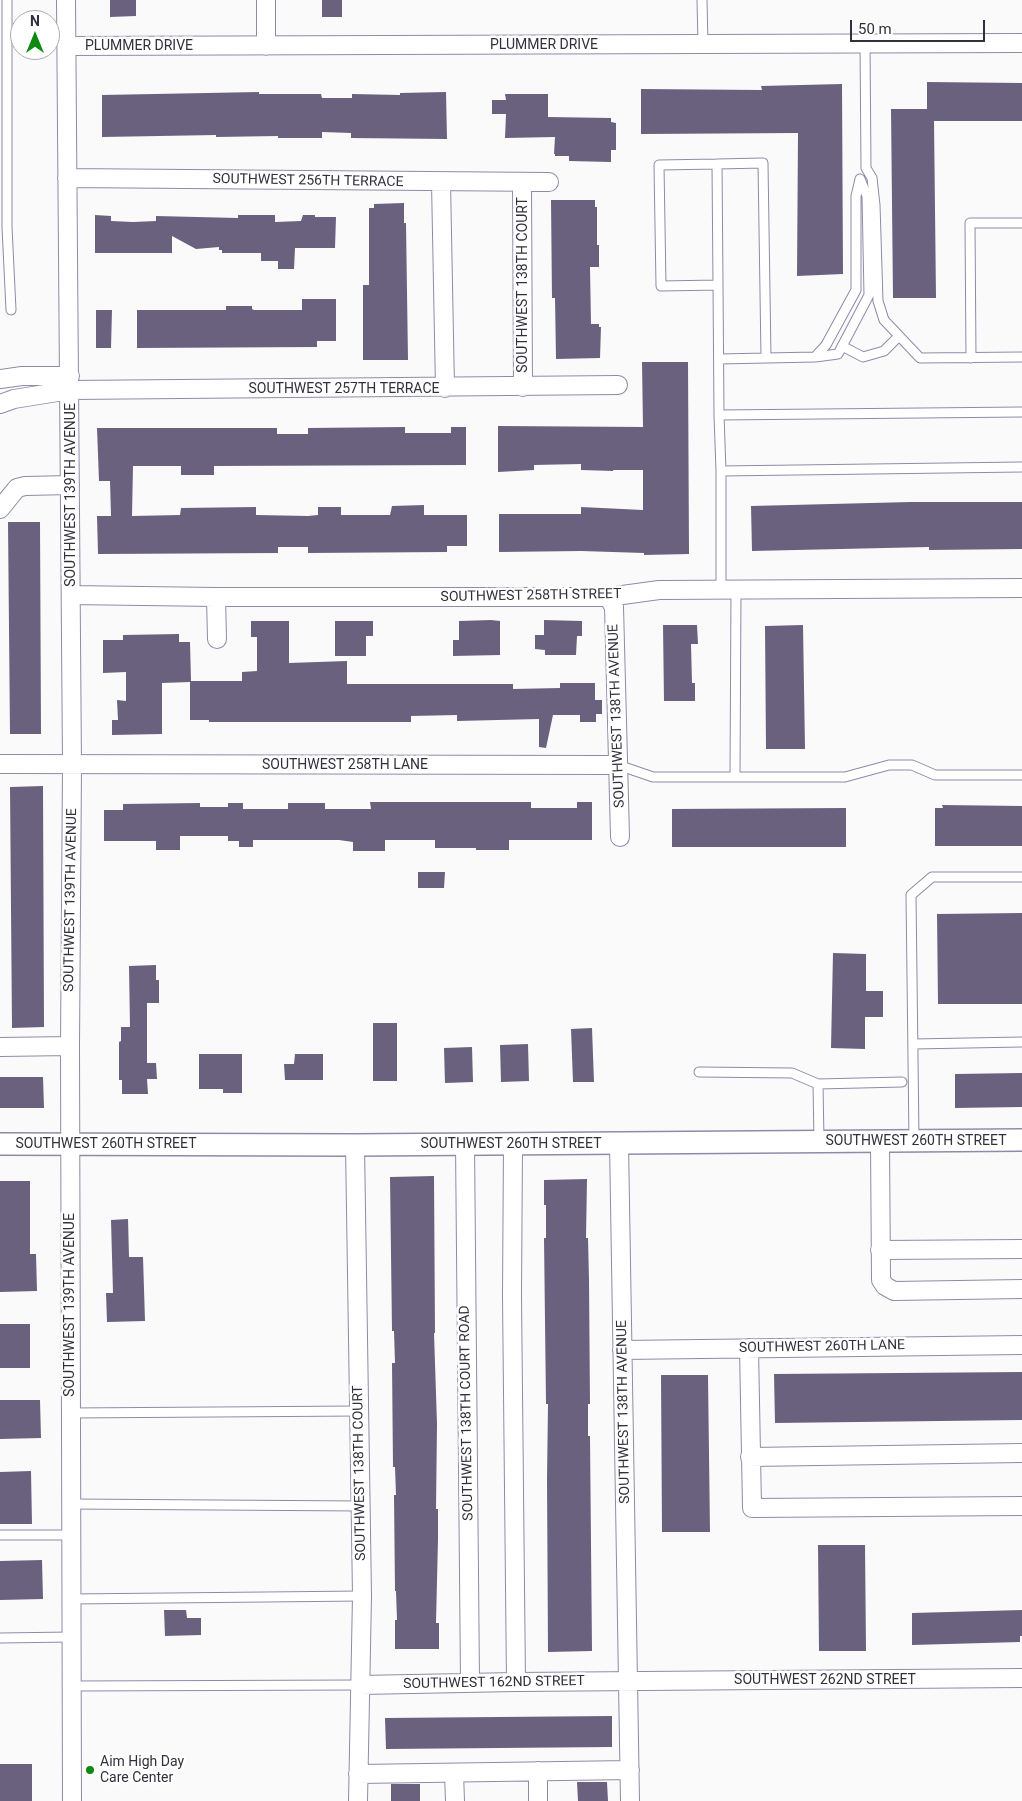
<!DOCTYPE html>
<style>
body{margin:0}
#map{position:relative;width:1022px;height:1801px;overflow:hidden;background:#fafafa;font-family:Roboto,sans-serif}
canvas{display:block}
.north{position:absolute;left:10px;top:10px;width:50px;height:50px;box-sizing:border-box;background:#fff;border:1px solid #adacb1;border-radius:50%;rotate:0deg;font-size:14px;font-weight:700;line-height:20px;text-align:center;color:#332f3c}
.north::after{content:'';display:block;margin:auto;width:18px;height:22px;background:#0d8a11;clip-path:polygon(50% 0,100% 100%,50% 72%,0 100%)}
.scale{position:absolute;left:850px;top:20px;width:135px;height:22px;box-sizing:border-box;border:2px solid #332f3c;border-top:0;padding-left:6px;font-size:15px;line-height:18px;white-space:nowrap;color:#332f3c;-webkit-text-stroke:4px #fff;paint-order:stroke}
</style>
<div id="map">
<canvas width="1022" height="1801"></canvas>
<div class="north">N</div>
<div class="scale">50 m</div>
</div>
<script>
const ctx = document.querySelector('canvas').getContext('2d');
ctx.lineJoin = 'round';
function fill(path, color) { ctx.fillStyle = color; ctx.fill(path, 'evenodd'); }
const poly = rows => new Path2D(rows.map(r => 'M' + r).join(''));
function strokePath(path, color, width, dash) { ctx.strokeStyle = color; ctx.lineWidth = width; ctx.lineCap = dash ? 'butt' : 'round'; ctx.setLineDash(dash || []); ctx.stroke(path); }
function label(font, color, halo, rows, align = 'center') {
  ctx.font = font + ' Roboto,sans-serif'; ctx.lineWidth = 5; ctx.setLineDash([]); ctx.textBaseline = 'middle'; ctx.strokeStyle = halo; ctx.fillStyle = color; for (const [text, x, y, turn = 0] of rows) {
    ctx.save(); ctx.translate(x, y); ctx.rotate((+turn || 0) * Math.PI / 180); ctx.textAlign = isNaN(turn) ? turn : align; if (halo) ctx.strokeText(text, 0, 0); ctx.fillText(text, 0, 0); ctx.restore();
  }
}
fill(poly([
 [110,0,136,0,136,16,110,17],
 [322,0,342,0,342,17,322,17],
 [927,82,1022,83,1022,121,934,121,936,298,893,298,891,109,927,109],
 [842,84,843,274,797,276,798,133,641,134,641,89,762,90,761,86],
 [259,92,259,94,321,94,322,98,352,98,352,94,400,95,400,93,446,92,447,139,351,138,351,133,322,132,322,138,278,138,278,136,216,137,216,135,102,137,102,95],
 [505,94,548,94,548,117,611,118,611,122,616,123,616,150,611,150,611,162,569,161,569,156,555,156,555,154,554,154,555,137,505,138,506,114,492,114,492,100,506,100],
 [551,200,595,200,595,207,597,207,597,245,599,245,599,267,590,267,591,324,599,324,599,327,601,327,600,358,556,359,555,298,552,298],
 [404,203,404,223,406,223,408,360,363,360,363,285,369,285,369,208,374,208,374,204],
 [95,215,111,216,111,221,133,222,156,221,156,216,238,218,238,215,275,215,275,222,301,221,303,215,315,215,315,217,336,217,335,248,295,248,294,269,278,269,278,261,261,261,261,253,222,253,222,250,219,250,219,247,196,249,172,236,172,253,95,253],
 [302,299,336,299,336,341,317,341,317,347,137,348,137,310,226,310,226,306,252,306,252,309,254,310,302,310],
 [96,310,112,310,111,348,96,348],
 [642,362,688,362,689,554,644,555,644,553,581,551,499,552,499,514,581,514,581,507,643,510,643,470,613,470,613,471,581,470,581,464,534,465,534,470,498,472,498,426,643,427],
 [405,427,405,433,451,433,451,427,466,427,466,465,214,466,214,475,181,475,181,466,133,466,132,516,180,515,181,508,256,507,256,515,308,516,318,515,318,507,341,507,341,515,390,515,392,506,424,505,424,515,467,515,467,546,447,546,447,552,308,553,308,547,278,547,278,553,98,554,97,516,111,516,110,481,99,481,97,428,277,428,277,434,308,434,308,428],
 [911,502,1022,502,1022,549,929,550,929,547,752,551,751,506],
 [8,522,40,522,41,734,10,734],
 [491,620,500,621,500,655,453,656,453,640,459,640,459,621],
 [544,620,582,621,582,636,577,636,576,655,545,655,545,650,535,649,535,635,544,635],
 [251,621,289,621,289,663,347,661,347,684,513,684,513,689,560,688,560,683,595,683,595,700,602,700,602,714,596,714,596,722,580,722,580,715,553,715,546,748,539,747,539,719,457,721,457,715,411,716,411,722,209,722,209,720,190,720,190,682,162,683,162,734,112,735,112,720,118,720,117,700,126,701,126,672,103,673,103,640,123,640,123,635,179,634,179,642,190,642,191,681,242,681,242,672,257,671,257,637,251,637],
 [335,621,373,621,373,636,366,636,366,656,335,656],
 [663,625,697,625,698,644,691,644,692,683,695,683,695,701,664,701],
 [803,625,805,749,766,749,765,626],
 [43,786,44,1027,12,1028,10,787],
 [370,802,531,802,531,808,577,808,577,802,592,802,592,840,509,840,509,850,476,850,476,848,435,848,435,840,385,840,385,851,353,851,353,842,339,840,253,840,253,847,239,847,239,841,228,841,228,836,180,836,180,850,156,850,156,841,104,841,104,810,123,810,123,804,200,803,200,807,228,807,228,803,243,803,243,809,288,809,288,803,325,803,325,809,371,809],
 [942,805,1022,806,1022,846,935,846,935,808,943,808],
 [846,808,846,847,672,847,672,809],
 [418,872,445,872,444,888,418,888],
 [1022,913,1022,1004,938,1004,937,914],
 [833,953,866,954,866,991,883,991,883,1017,865,1017,865,1049,831,1048],
 [156,965,156,980,159,980,159,1003,147,1003,147,1063,156,1063,157,1079,147,1079,148,1094,122,1094,122,1080,119,1080,119,1042,121,1041,121,1027,130,1027,129,966],
 [373,1023,397,1023,397,1081,373,1081],
 [592,1028,594,1082,573,1082,571,1029],
 [528,1044,529,1081,501,1082,500,1045],
 [472,1047,473,1082,445,1083,444,1048],
 [199,1054,242,1054,242,1093,223,1093,223,1089,199,1089],
 [295,1054,323,1054,323,1080,285,1080,284,1064,294,1064],
 [1022,1073,1022,1107,955,1108,955,1074],
 [0,1077,43,1077,44,1108,0,1108],
 [434,1176,435,1333,434,1333,437,1424,436,1509,438,1509,438,1539,436,1623,439,1623,439,1649,395,1649,395,1620,397,1620,396,1591,395,1591,394,1495,396,1495,395,1467,393,1467,392,1363,395,1363,394,1331,392,1331,390,1177],
 [587,1179,586,1238,588,1238,589,1280,590,1404,588,1404,588,1436,590,1436,592,1651,548,1652,547,1479,548,1404,546,1404,544,1238,546,1238,546,1205,544,1205,544,1180],
 [0,1181,30,1181,30,1254,36,1254,37,1291,0,1292],
 [128,1219,129,1257,143,1257,145,1321,107,1322,106,1293,113,1293,111,1220],
 [0,1324,30,1324,30,1368,0,1368],
 [1022,1372,1022,1420,775,1423,774,1374],
 [661,1375,708,1375,710,1532,662,1532],
 [0,1400,40,1400,41,1438,0,1439],
 [31,1471,32,1524,0,1524,0,1472],
 [818,1545,865,1545,866,1651,819,1651],
 [42,1560,43,1599,0,1600,0,1561],
 [164,1610,186,1610,187,1618,201,1618,201,1635,165,1636],
 [1022,1610,1022,1636,1020,1636,1020,1642,912,1645,912,1613],
 [612,1716,612,1747,386,1749,385,1718],
 [0,1764,32,1764,32,1801,0,1801],
 [577,1782,607,1782,608,1801,578,1801],
 [391,1784,420,1784,420,1801,391,1801]
]), '#6a617f');
const service = poly([
 [7,0,7,227,11,310],
 [702,0,703,44],
 [865,44,866,168,872,178,875,205,878,301,884,320,920,358,1022,357],
 [717,164,763,163,766,358],
 [718,285,661,286,659,165,717,164,718,285,719,415],
 [842,346,863,357,884,351,899,336],
 [815,357,826,345,856,290,856,196,860,179],
 [971,358,970,223,1022,223],
 [719,359,815,357,838,354,869,295,867,196,860,179],
 [1022,412,719,415,721,471,1022,467],
 [721,471,721,590],
 [618,765,653,777,845,777,889,765,912,765,935,775,1022,775],
 [735,776,736,590],
 [913,1044,1022,1042],
 [699,1072,792,1073,818,1084],
 [914,1140,911,895,932,877,1022,877],
 [819,1141,818,1084,902,1082],
 [71,1413,359,1411],
 [71,1504,361,1506],
 [0,1535,71,1535],
 [71,1599,362,1596],
 [0,1638,71,1637],
 [72,1686,360,1685]
]);
const minor = poly([
 [66,0,72,765,70,1046,72,1801],
 [266,0,266,46],
 [67,46,1022,43],
 [67,178,549,182],
 [441,182,445,388],
 [522,182,523,387],
 [0,379,22,376,70,376],
 [0,404,14,399,70,390,618,385],
 [0,509,17,488,25,486,70,485],
 [71,595,216,597,608,597,659,590,1022,588],
 [216,597,217,639],
 [608,597,614,607,620,837],
 [0,764,618,765],
 [0,1047,70,1046],
 [880,1141,881,1280,885,1286,894,1291,1022,1289],
 [619,1143,630,1801],
 [465,1144,470,1682],
 [513,1144,512,1296,516,1682],
 [355,1145,362,1596,358,1801],
 [880,1250,1022,1249],
 [749,1348,752,1508,1022,1506],
 [622,1350,1022,1345],
 [750,1457,1022,1453],
 [360,1685,516,1682,1022,1678],
 [538,1771,538,1801],
 [454,1773,455,1801],
 [358,1774,630,1770]
]);
const tertiary = poly([
 [0,1144,355,1145,1022,1140]
]);
strokePath(service, '#9289a9', 11);
strokePath(minor, '#9289a9', 20);
strokePath(tertiary, '#9289a9', 24);
strokePath(service, '#fff', 9);
strokePath(minor, '#fff', 18);
strokePath(tertiary, '#fff', 21);
for (const [x, y, r, color] of [
 [90,1770,5,"#0d8a11"]
]) { const dot = new Path2D(); dot.arc(x, y, r, 0, 2 * Math.PI); ctx.fillStyle = color; ctx.fill(dot); strokePath(dot, '#fff', 2); }
label('14px', '#332f3c', '#fff', [
 ["PLUMMER DRIVE",544,45],
 ["PLUMMER DRIVE",139,46],
 ["SOUTHWEST 256TH TERRACE",308,181,1],
 ["SOUTHWEST 138TH COURT",523,285,-90],
 ["SOUTHWEST 257TH TERRACE",344,389],
 ["SOUTHWEST 139TH AVENUE",71,495,-90],
 ["SOUTHWEST 258TH STREET",531,596,-1],
 ["SOUTHWEST 138TH AVENUE",617,716,-92],
 ["SOUTHWEST 258TH LANE",345,765],
 ["SOUTHWEST 139TH AVENUE",71,900,-89],
 ["SOUTHWEST 260TH STREET",916,1141],
 ["SOUTHWEST 260TH STREET",106,1144],
 ["SOUTHWEST 260TH STREET",511,1144],
 ["SOUTHWEST 139TH AVENUE",70,1305,-90],
 ["SOUTHWEST 260TH LANE",822,1347,-1],
 ["SOUTHWEST 138TH AVENUE",624,1412,-91],
 ["SOUTHWEST 138TH COURT ROAD",467,1413,-91],
 ["SOUTHWEST 138TH COURT",360,1473,-91],
 ["SOUTHWEST 262ND STREET",825,1680],
 ["SOUTHWEST 162ND STREET",494,1683,-1]
]);
label('14px', '#332f3c', '#fff', [
 ["Aim High Day",100,1762],
 ["Care Center",100,1778]
], 'left');
</script>
